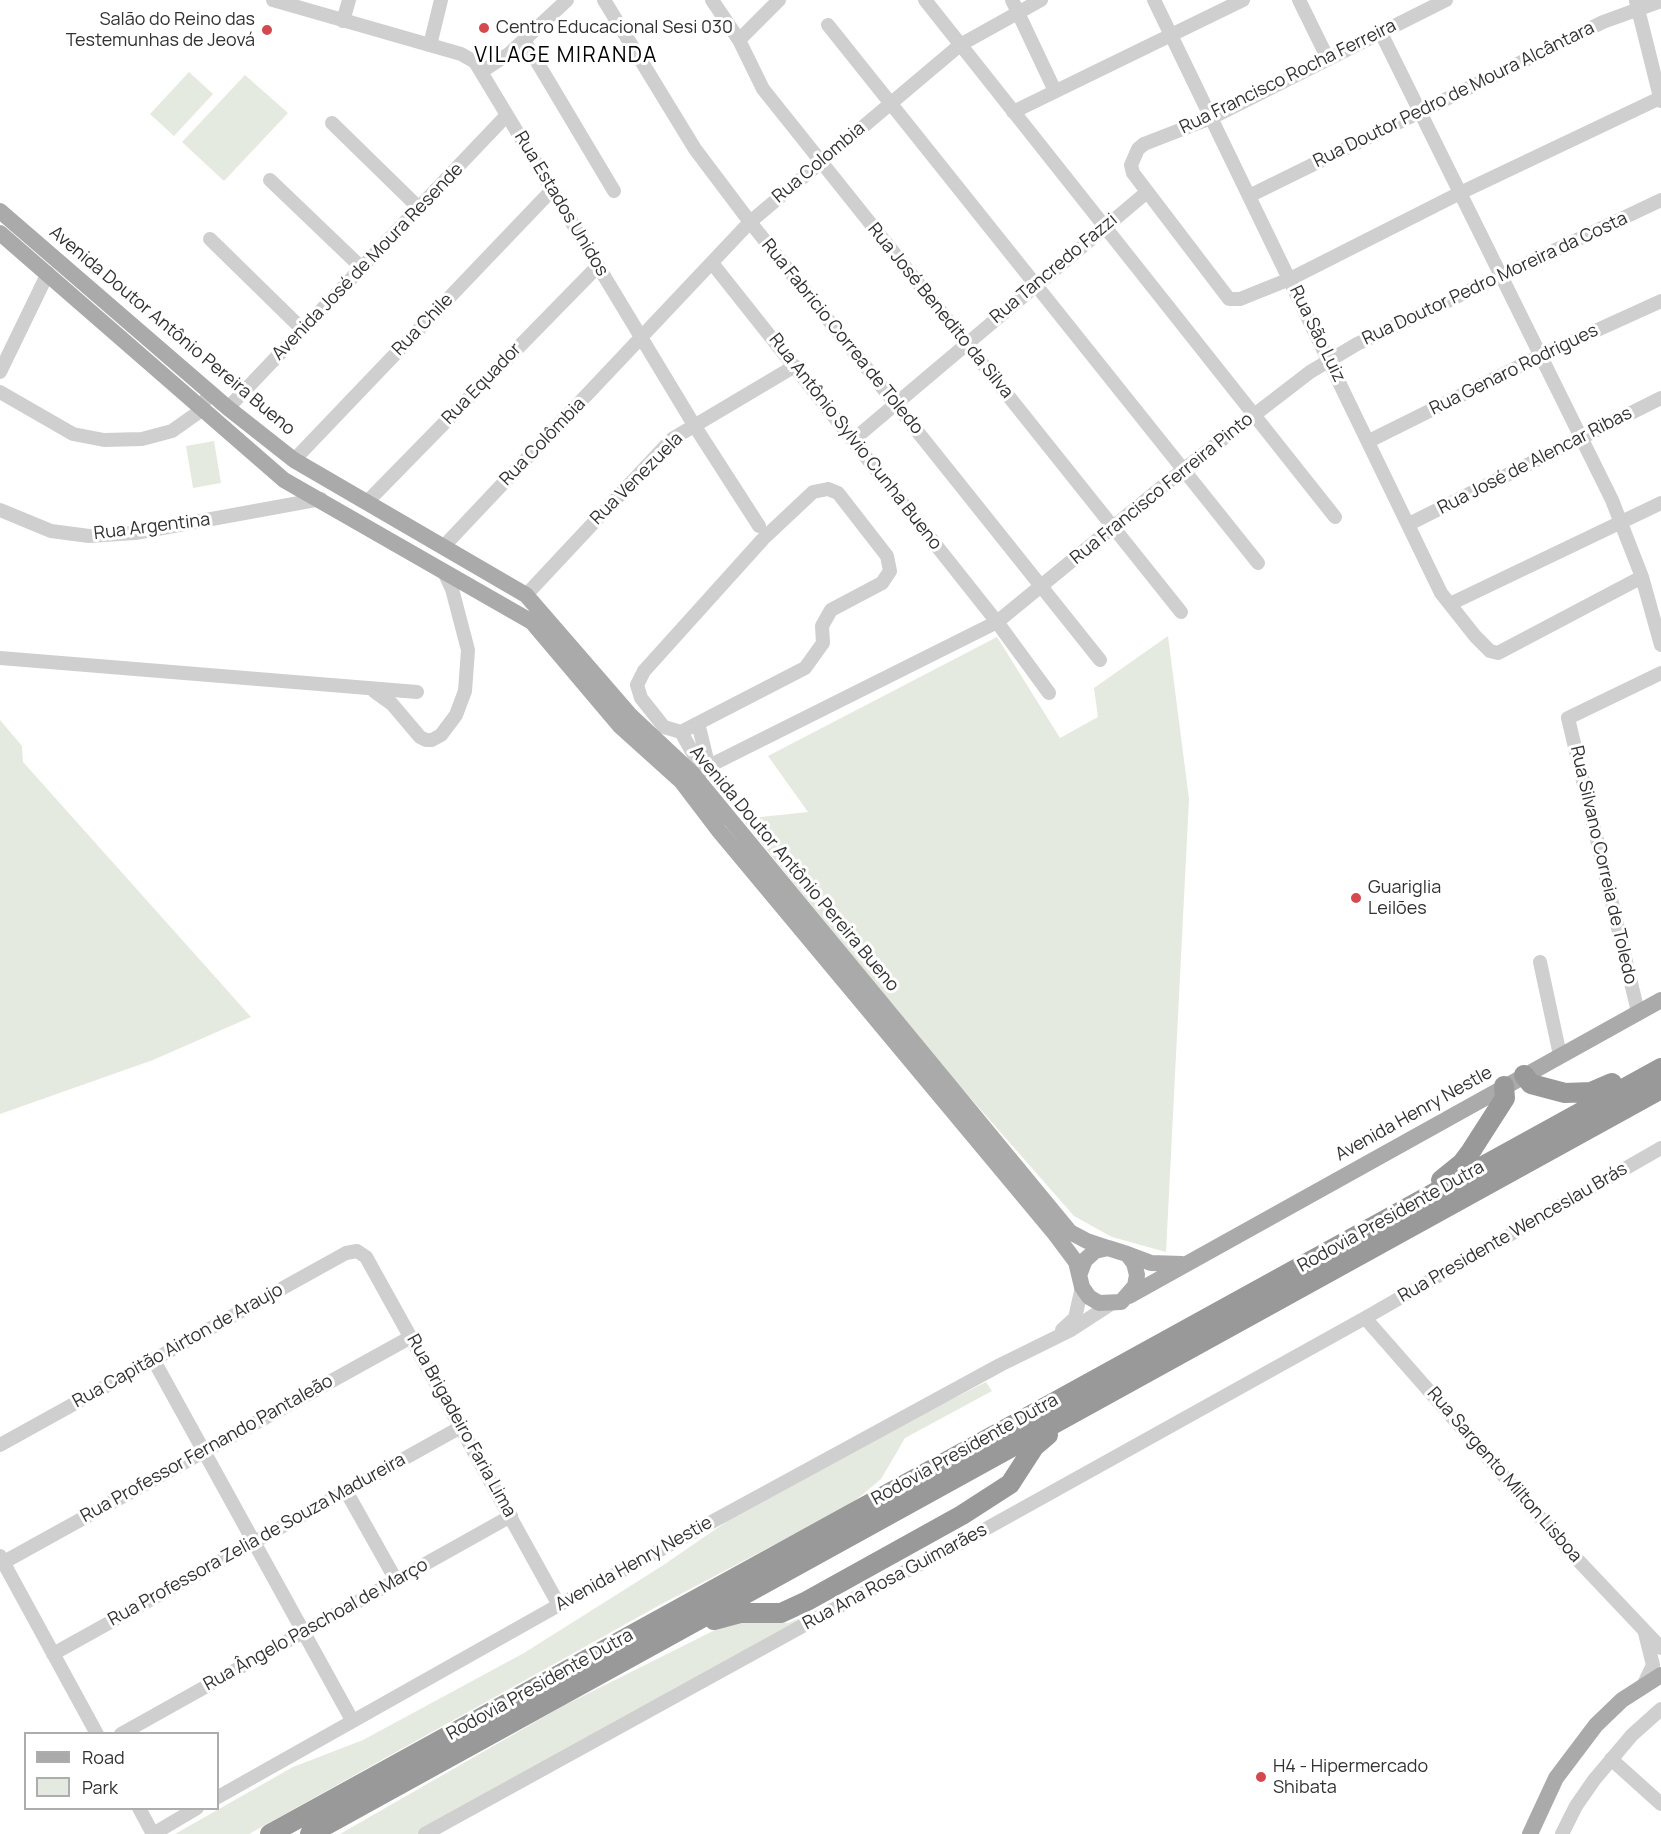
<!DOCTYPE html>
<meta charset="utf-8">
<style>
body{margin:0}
#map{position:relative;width:1661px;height:1834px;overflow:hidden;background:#fff;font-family:Manrope,sans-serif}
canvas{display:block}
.legend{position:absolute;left:24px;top:1732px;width:195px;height:78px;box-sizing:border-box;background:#fff;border:2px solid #adadad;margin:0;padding:8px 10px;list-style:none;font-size:18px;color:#323232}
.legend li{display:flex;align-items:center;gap:12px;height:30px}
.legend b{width:30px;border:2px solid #adadad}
</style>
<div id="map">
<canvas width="1661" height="1834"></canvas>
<ul class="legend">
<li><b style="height:8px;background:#aaa"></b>Road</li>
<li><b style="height:16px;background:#e4eadf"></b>Park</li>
</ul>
</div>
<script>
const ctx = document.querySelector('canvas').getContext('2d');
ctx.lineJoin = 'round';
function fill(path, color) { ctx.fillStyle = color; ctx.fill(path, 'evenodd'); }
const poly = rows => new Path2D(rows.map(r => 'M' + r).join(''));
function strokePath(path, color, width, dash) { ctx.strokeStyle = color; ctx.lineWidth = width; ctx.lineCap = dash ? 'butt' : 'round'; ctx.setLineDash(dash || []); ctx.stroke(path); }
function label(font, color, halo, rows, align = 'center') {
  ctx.font = font + ' Manrope,sans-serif'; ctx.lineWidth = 6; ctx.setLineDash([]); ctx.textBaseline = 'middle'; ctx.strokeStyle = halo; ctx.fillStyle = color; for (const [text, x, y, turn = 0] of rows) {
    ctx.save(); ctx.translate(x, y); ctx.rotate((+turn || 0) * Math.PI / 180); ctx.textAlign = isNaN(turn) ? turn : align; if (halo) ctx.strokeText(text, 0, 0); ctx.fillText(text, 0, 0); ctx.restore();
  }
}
fill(poly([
 [189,72,213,94,174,136,150,114],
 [245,75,288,113,224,181,182,142],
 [214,441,221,483,193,488,186,446],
 [1168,636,1189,799,1166,1252,1112,1237,1074,1216,930,1052,742,819,808,812,768,756,997,637,1060,738,1098,717,1094,688],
 [0,720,22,746,23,762,251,1017,153,1060,0,1114],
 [986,1382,992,1391,905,1438,881,1479,851,1504,658,1606,249,1834,175,1834,293,1767,363,1740,524,1653,662,1566,780,1485],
 [808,1615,810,1619,417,1834,340,1834,563,1706,731,1622,749,1619,788,1623]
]), '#e4eadf');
strokePath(poly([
 [273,0,461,54,475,62,694,425,759,526],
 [604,0,695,149,750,222,1100,660],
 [712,0,739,40,763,89,1181,612],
 [925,0,1335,517],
 [1012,0,1055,91],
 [1154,0,1441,593,1475,636,1490,651,1498,653,1642,577],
 [1299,0,1328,59],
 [1446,0,1211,118,1144,144,1138,149,1131,165,1133,173,1229,299,1240,299,1290,279,1460,193,1660,98],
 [1636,1,1661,101],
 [343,21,349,0],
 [828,25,1258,563],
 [1381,33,1612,500,1642,577,1661,645],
 [524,40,614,191],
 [739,40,779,0],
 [430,45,441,0],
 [481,72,510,53,567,0],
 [1013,112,1243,0],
 [332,123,419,208],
 [270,180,362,268],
 [1249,196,1603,22,1661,1],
 [210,239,303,330],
 [712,263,997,622,1049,693],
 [0,372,48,273],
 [0,392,73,434,104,440,142,439,172,431,196,414,211,392],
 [228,408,507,115],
 [853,440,1147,192],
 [1369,441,1540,356,1661,301],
 [294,460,552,190],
 [828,489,838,493,887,556,890,571,882,583,831,610,822,626,823,643,805,668,681,732,664,727,641,698,637,685,644,671,763,539,813,492,828,489],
 [367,502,598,266],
 [0,510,51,531,89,536,135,533,321,499],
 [1409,524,1661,398],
 [444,546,750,222,960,45,1041,0],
 [526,595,672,439,795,366],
 [1450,604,1661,503],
 [0,658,417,692],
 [374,691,392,704,420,737,426,740,432,740,441,735,456,715,465,691,468,650,452,589,444,572],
 [698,723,709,768],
 [681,732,703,771],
 [685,778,997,622,1184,469,1310,372,1357,344,1661,200],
 [1540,962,1560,1055],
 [1638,1012,1568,718,1661,673],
 [1365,1318,1574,1556,1661,1648],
 [1062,1330,1075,1318,1082,1287],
 [153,1359,352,1720],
 [0,1445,346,1253,357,1251,366,1257,559,1605],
 [346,1491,396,1580],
 [0,1556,97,1734],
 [4,1562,411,1337],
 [53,1654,461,1427],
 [1642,1688,1653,1665,1645,1633],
 [121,1734,511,1516],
 [1611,1759,1661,1804],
 [218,1797,559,1605,1000,1365,1071,1330,1111,1304],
 [139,1808,153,1834],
 [153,1834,197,1808],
 [425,1834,817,1618,973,1536,1365,1318,1661,1148],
 [1562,1834,1576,1806,1594,1780,1632,1735,1661,1709]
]), '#cfcfcf', 14);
strokePath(poly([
 [0,211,228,408,294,460,526,595,630,715,692,773,1070,1232,1087,1241,1108,1248],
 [0,233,284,480,532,622,620,726,681,781,719,831,1055,1234,1076,1262,1082,1287,1089,1297,1099,1303,1121,1302,1135,1286,1137,1275,1134,1263,1127,1254,1108,1248,1095,1251,1085,1260,1080,1273],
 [1127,1254,1151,1263,1182,1264],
 [1129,1296,1661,1000],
 [1530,1834,1556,1778,1596,1725,1622,1700,1661,1675]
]), '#aaa', 16);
strokePath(poly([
 [1524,1075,1531,1084,1565,1093,1591,1092,1612,1083],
 [1441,1180,1462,1163,1471,1151,1505,1098,1504,1086],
 [714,1620,740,1613,781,1613,807,1601,962,1515,1010,1484,1034,1447,1048,1435],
 [270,1834,1661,1068],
 [310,1834,1661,1089]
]), '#999', 20);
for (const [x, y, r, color] of [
 [484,28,6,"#d4494d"],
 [267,30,6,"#d4494d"],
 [1356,898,6,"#d4494d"],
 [1261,1777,6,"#d4494d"]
]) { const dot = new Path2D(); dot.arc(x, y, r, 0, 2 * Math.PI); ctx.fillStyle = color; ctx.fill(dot); strokePath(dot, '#fff', 2); }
label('18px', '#323232', '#fff', [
 ["Salão do Reino das",255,20,"right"],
 ["Testemunhas de Jeová",255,41,"right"],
 ["Centro Educacional Sesi 030",496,28],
 ["Guariglia",1368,888],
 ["Leilões",1368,909],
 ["H4 - Hipermercado",1273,1767],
 ["Shibata",1273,1788]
], 'left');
label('18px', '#323232', '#fff', [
 ["Rua Francisco Rocha Ferreira",1288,77,-26],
 ["Rua Doutor Pedro de Moura Alcântara",1454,95,-26],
 ["Rua Colombia",819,163,-40],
 ["Rua Estados Unidos",561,204,59],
 ["Avenida José de Moura Resende",368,262,-46],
 ["Rua Tancredo Fazzi",1054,269,-40],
 ["Rua Doutor Pedro Moreira da Costa",1495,279,-25],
 ["Rua José Benedito da Silva",940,311,51],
 ["Rua Chile",423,325,-46],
 ["Avenida Doutor Antônio Pereira Bueno",172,331,40],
 ["Rua São Luiz",1317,334,64],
 ["Rua Fabricio Correa de Toledo",842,337,51],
 ["Rua Genaro Rodrigues",1514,370,-26],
 ["Rua Equador",482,384,-46],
 ["Rua Colômbia",543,442,-46],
 ["Rua Antônio Sylvio Cunha Bueno",855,442,52],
 ["Rua José de Alencar Ribas",1535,461,-27],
 ["Rua Venezuela",637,479,-45],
 ["Rua Francisco Ferreira Pinto",1162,489,-39],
 ["Rua Argentina",152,527,-7],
 ["Rua Silvano Correia de Toledo",1603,865,77],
 ["Avenida Doutor Antônio Pereira Bueno",794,869,50],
 ["Avenida Henry Nestle",1414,1114,-29],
 ["Rodovia Presidente Dutra",1391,1217,-29],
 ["Rua Presidente Wenceslau Brás",1513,1233,-30],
 ["Rua Capitão Airton de Araujo",178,1346,-29],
 ["Rua Brigadeiro Faria Lima",461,1426,61],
 ["Rua Professor Fernando Pantaleão",207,1449,-29],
 ["Rodovia Presidente Dutra",965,1450,-29],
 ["Rua Sargento Milton Lisboa",1504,1475,49],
 ["Rua Professora Zelia de Souza Madureira",257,1540,-29],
 ["Avenida Henry Nestie",634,1564,-29],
 ["Rua Ana Rosa Guimarães",895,1577,-28],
 ["Rua Ângelo Paschoal de Março",316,1625,-29],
 ["Rodovia Presidente Dutra",540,1685,-29]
]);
ctx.letterSpacing = '1.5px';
label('21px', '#000', '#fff', [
 ["VILAGE MIRANDA",566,56]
]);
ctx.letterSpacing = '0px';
</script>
